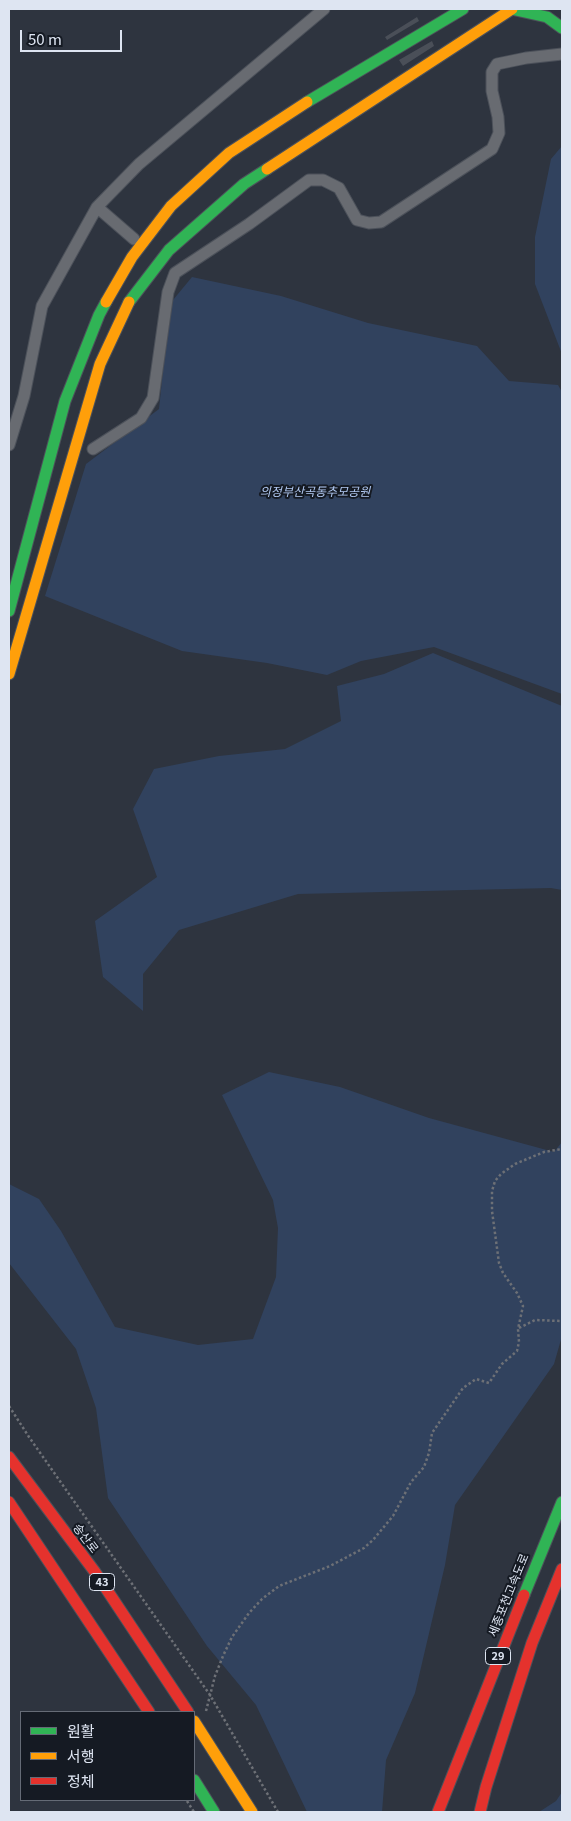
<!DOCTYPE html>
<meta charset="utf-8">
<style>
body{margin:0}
#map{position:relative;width:571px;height:1821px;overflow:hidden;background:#2e343f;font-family:Georgia,"Noto Sans KR",serif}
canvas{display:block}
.frame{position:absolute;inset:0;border:10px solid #dee5f2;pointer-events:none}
.legend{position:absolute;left:20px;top:1711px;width:175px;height:90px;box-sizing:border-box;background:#151a23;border:1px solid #656b76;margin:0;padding:6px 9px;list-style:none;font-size:15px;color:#dee5f2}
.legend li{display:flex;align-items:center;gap:10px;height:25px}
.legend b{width:25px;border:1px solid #656b76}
.scale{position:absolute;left:20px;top:30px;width:102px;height:22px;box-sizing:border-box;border:2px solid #dee5f2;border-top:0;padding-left:6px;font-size:15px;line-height:18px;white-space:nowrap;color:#dee5f2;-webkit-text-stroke:4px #151a23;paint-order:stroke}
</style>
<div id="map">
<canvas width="571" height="1821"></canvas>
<div class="frame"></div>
<ul class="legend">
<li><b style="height:6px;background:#30b455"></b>원활</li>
<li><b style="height:6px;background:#ff9f0a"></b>서행</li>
<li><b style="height:6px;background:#e5322d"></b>정체</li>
</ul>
<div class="scale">50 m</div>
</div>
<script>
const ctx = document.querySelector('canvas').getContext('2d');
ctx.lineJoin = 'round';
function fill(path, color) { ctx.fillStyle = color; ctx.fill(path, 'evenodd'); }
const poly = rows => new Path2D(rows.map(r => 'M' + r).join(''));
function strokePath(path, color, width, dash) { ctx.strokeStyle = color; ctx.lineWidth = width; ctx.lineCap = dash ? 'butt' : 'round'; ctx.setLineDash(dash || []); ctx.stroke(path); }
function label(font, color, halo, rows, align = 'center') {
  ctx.font = font + ' Georgia,"Noto Sans KR",serif'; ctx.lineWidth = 4; ctx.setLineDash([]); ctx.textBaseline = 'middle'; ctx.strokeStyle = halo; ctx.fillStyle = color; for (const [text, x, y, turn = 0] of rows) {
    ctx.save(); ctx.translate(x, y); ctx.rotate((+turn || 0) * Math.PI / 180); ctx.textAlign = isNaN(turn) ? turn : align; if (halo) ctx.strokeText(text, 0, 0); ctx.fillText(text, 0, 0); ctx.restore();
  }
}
fill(poly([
 [562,146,562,354,535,284,535,237,551,159],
 [192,277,281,296,368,323,477,346,509,381,558,385,562,392,562,694,434,647,361,661,327,675,267,663,182,651,45,596,86,464,159,409,167,332,173,300],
 [433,653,562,706,562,890,551,888,298,894,179,930,143,974,143,1011,103,977,95,921,157,877,133,809,154,769,219,756,285,749,341,721,337,686,384,674],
 [269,1072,340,1087,429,1118,554,1152,562,1142,562,1336,554,1364,455,1505,445,1565,415,1693,386,1760,382,1812,307,1812,256,1705,207,1646,108,1498,96,1408,76,1349,9,1263,9,1184,39,1199,61,1231,115,1327,198,1345,253,1339,276,1277,278,1228,273,1200,222,1095],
 [562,1792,562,1812,539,1812,556,1801]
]), '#31425e');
fill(poly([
 [417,17,419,21,387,40,385,37],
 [432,41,434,46,403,66,399,60]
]), '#4a4f58');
const street = poly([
 [97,207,134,239],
 [9,445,24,396,42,306,97,207,139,164,324,9],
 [93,449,141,418,153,398,168,292,175,273,249,224,309,180,323,180,339,188,357,220,369,223,381,222,492,149,499,133,498,117,492,91,492,72,497,64,526,58,562,54]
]);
const fast = poly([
 [511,9,547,17,562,28],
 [307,102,463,9],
 [129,302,169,250,244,184,267,169],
 [9,611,65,401,99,315,106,302],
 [524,1595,562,1502],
 [194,1780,214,1812]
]);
const slow = poly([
 [267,169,512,9],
 [106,302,132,257,171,206,229,153,307,102],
 [9,674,100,364,129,302],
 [194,1721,252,1812]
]);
const jam = poly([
 [9,1457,95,1572,188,1712],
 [9,1502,149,1712],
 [438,1812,524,1595],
 [480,1812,486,1787,532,1643,562,1569]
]);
strokePath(street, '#4c515a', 13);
strokePath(fast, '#4c515a', 13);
strokePath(slow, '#4c515a', 13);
strokePath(jam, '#4c515a', 13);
strokePath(poly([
 [519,1328,535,1320,562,1321],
 [9,1406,29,1437,210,1695,278,1812],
 [206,1711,215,1676,223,1656,232,1637,249,1613,262,1599,279,1586,330,1566,364,1548,373,1540,393,1516,411,1482,424,1467,429,1453,432,1433,463,1388,476,1379,489,1383,502,1364,517,1351,519,1342,518,1329,523,1306,517,1293,503,1273,499,1263,492,1211,492,1191,495,1181,501,1174,515,1164,544,1152,562,1149],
 [187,1801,194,1812]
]), '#6d7076', 2.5, [2.5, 2.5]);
strokePath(street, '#686b71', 11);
strokePath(fast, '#30b455', 11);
strokePath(slow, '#ff9f0a', 11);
strokePath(jam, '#e5322d', 11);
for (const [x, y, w] of [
 [102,1582,25],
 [498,1656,25]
]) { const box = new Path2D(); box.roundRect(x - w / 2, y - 8.5, w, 17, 4); ctx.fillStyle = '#151a23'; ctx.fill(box); strokePath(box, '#dee5f2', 1); }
label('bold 11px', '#dee5f2', null, [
 ["43",102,1582],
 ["29",498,1656]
]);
label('italic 12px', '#b2caf3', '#151a23', [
 ["의정부산곡동추모공원",315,491]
]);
label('12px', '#dee5f2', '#151a23', [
 ["송산로",86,1538,53],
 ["세종포천고속도로",508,1595,-68]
]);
</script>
